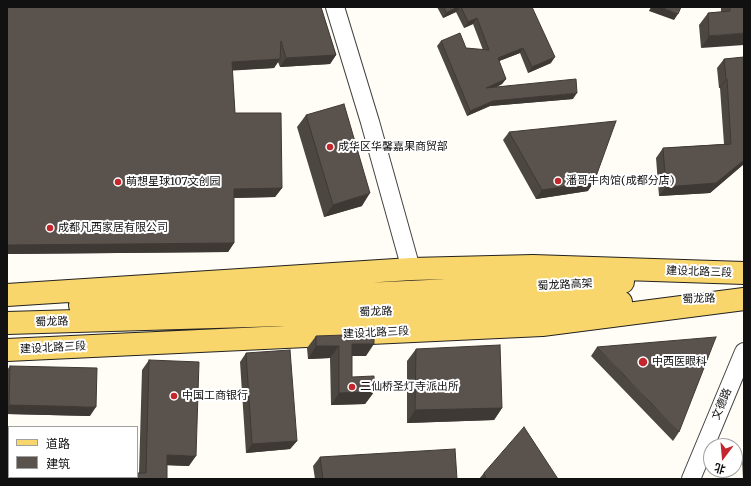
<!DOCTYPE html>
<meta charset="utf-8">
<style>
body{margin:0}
#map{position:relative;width:751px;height:486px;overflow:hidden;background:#fffdf5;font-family:Merriweather,"Noto Sans SC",serif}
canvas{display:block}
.frame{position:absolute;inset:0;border:8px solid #111;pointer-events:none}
.legend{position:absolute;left:8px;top:426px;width:130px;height:52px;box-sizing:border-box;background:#fff;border:1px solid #a0a0a0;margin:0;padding:5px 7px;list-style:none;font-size:12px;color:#111}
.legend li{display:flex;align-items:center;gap:8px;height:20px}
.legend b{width:20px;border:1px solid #a0a0a0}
.north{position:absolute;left:703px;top:438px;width:40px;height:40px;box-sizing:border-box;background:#fff;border:1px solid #a0a0a0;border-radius:50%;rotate:196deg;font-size:11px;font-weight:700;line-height:16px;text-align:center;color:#111}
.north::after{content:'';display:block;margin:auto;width:14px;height:18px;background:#c4262e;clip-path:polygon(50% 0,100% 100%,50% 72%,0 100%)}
</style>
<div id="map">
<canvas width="751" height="486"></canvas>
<div class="frame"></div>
<ul class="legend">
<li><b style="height:5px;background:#f9d66b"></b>道路</li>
<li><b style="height:11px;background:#5a524d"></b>建筑</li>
</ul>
<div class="north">北</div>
</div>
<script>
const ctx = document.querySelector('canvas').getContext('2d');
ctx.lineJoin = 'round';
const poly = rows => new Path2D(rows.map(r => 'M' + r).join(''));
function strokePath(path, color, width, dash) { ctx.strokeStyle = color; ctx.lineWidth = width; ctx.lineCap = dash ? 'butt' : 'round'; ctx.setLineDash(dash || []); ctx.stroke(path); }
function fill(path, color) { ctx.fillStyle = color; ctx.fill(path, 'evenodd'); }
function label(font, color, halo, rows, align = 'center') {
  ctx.font = font + ' Merriweather,"Noto Sans SC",serif'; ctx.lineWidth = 4; ctx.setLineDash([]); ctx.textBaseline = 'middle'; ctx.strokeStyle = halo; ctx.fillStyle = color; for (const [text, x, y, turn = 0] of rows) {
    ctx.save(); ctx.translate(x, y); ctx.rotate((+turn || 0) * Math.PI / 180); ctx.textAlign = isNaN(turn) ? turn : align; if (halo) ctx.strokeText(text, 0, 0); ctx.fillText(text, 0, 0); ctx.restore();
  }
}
strokePath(poly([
 [7,460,9,463],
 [18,477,20,479]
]), '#3f96cf', 4);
const minor = poly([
 [335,7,370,122,411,269],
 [691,479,744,352]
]);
const major = poly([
 [7,295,411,269,533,266,744,273],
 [80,305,386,293,623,282],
 [7,323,388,312,621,302],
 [7,350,542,325,744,299]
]);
strokePath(minor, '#444', 20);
strokePath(major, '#222', 24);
strokePath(minor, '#fff', 18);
strokePath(major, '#f9d66b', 22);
fill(poly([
 [7,7,321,7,336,55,330,64,280,67,278,62,274,68,232,70,235,113,282,188,275,197,234,198,234,243,228,252,7,254],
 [437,7,532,7,551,63,528,73,520,53,499,61,506,79,502,84,497,87,573,99,490,106,467,116,437,46,441,41,466,48,483,50,473,24,464,28,456,12,443,18],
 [721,7,744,7,701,48,699,25,708,13,721,12],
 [744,57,744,164,710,193,659,196,656,158,663,148,724,144,720,88,719,88,717,68,724,59],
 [306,115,362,206,324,217,297,127],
 [509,132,588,191,536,199,503,140],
 [316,336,366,356,352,356,352,377,374,392,365,404,331,405,330,358,308,359,307,348],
 [597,347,679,432,673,441,591,356],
 [416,349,502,408,494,420,407,423,407,361],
 [246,353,297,441,290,449,246,453,240,362],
 [149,360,189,466,167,465,167,479,118,479,119,477,137,477,139,473,142,370],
 [10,366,90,416,7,414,7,370],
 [744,455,744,479,743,479,742,458],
 [320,457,457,479,315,479,313,466],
 [484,473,558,479,479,479]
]), '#4d4742');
fill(poly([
 [458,7,460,7,456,12,443,18,446,13],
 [651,7,661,7,678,14,674,20,649,11],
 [477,18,473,24,464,28,468,22],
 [744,33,744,45,701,48,709,36],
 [523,48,520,53,494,63,498,58],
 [336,55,330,64,280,67,286,58],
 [555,57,551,63,528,73,532,67],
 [280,59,274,68,226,71,232,62],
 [506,79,502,84,482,93,486,88],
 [726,79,727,79,720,88,719,88],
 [577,93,573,99,490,106,467,116,470,111,493,101],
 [744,160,744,164,710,193,659,196,666,187],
 [594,182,588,191,536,199,542,190],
 [282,188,275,197,228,198,234,189],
 [370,193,362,206,324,217,333,205],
 [234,243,228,252,7,254,7,245],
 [352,344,374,344,366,356,344,356],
 [316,346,339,346,330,358,308,359],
 [374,392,365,404,331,405,339,393],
 [9,405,96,407,90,416,7,414,7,408],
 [502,408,494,420,407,423,415,410],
 [297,441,290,449,246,453,252,444],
 [167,455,196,456,189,466,160,465]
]), '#3f3936');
const building = poly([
 [7,7,321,7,336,55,286,58,281,41,280,59,232,62,235,113,281,113,282,188,234,189,234,243,7,245,7,7],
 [444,7,458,7,446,13,444,7],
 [461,7,532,7,555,57,532,67,523,48,498,58,506,79,486,88,576,79,577,93,493,101,470,111,441,41,460,33,466,48,489,50,477,18,468,22,461,7],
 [661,7,681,7,678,14,661,7],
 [730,7,744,7,744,33,709,36,708,13,730,11,730,7],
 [744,57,744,160,716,183,666,187,663,148,731,144,727,79,726,79,724,59,744,57],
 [344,104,370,193,333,205,306,115,344,104],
 [616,121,594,182,542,190,509,132,616,121],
 [374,334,374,344,352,344,352,377,374,376,374,392,339,393,339,346,316,346,316,336,374,334],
 [716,337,679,432,597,347,716,337],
 [500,345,502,408,415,410,416,349,500,345],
 [290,350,297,441,252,444,246,353,290,350],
 [149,360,199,362,196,456,167,455,167,479,122,479,122,477,137,477,137,473,146,473,149,360],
 [10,366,97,368,96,407,9,405,10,366],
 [524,427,558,479,486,479,484,473,524,427],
 [455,449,457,479,323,479,320,457,455,449],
 [7,467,9,470,9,477,13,477,14,479,7,479,7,467]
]);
fill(building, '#5a524d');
strokePath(building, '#3f3936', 1);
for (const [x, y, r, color] of [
 [330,147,4,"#c4262e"],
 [558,181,4,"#c4262e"],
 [118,182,4,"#c4262e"],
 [50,228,4,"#c4262e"],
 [643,362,5,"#c4262e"],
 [352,387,4,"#c4262e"],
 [174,396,4,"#c4262e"]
]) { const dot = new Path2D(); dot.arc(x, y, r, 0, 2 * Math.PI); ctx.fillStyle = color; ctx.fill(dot); strokePath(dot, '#fff', 1.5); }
label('11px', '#111', '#fff', [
 ["成华区华馨嘉果商贸部",338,147],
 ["潘哥牛肉馆(成都分店)",566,181],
 ["萌想星球107文创园",126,182],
 ["成都凡西家居有限公司",58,228],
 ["中西医眼科",652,362],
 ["二仙桥圣灯寺派出所",360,387],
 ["中国工商银行",182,396]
], 'left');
label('11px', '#111', '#fff', [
 ["建设北路三段",699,272,2],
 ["蜀龙路高架",565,285,-3],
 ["蜀龙路",699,299,-2],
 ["蜀龙路",376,312,-2],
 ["蜀龙路",52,322,-2],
 ["建设北路三段",376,333,-3],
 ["建设北路三段",53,348,-3],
 ["文德路",722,404,-67]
]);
</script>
